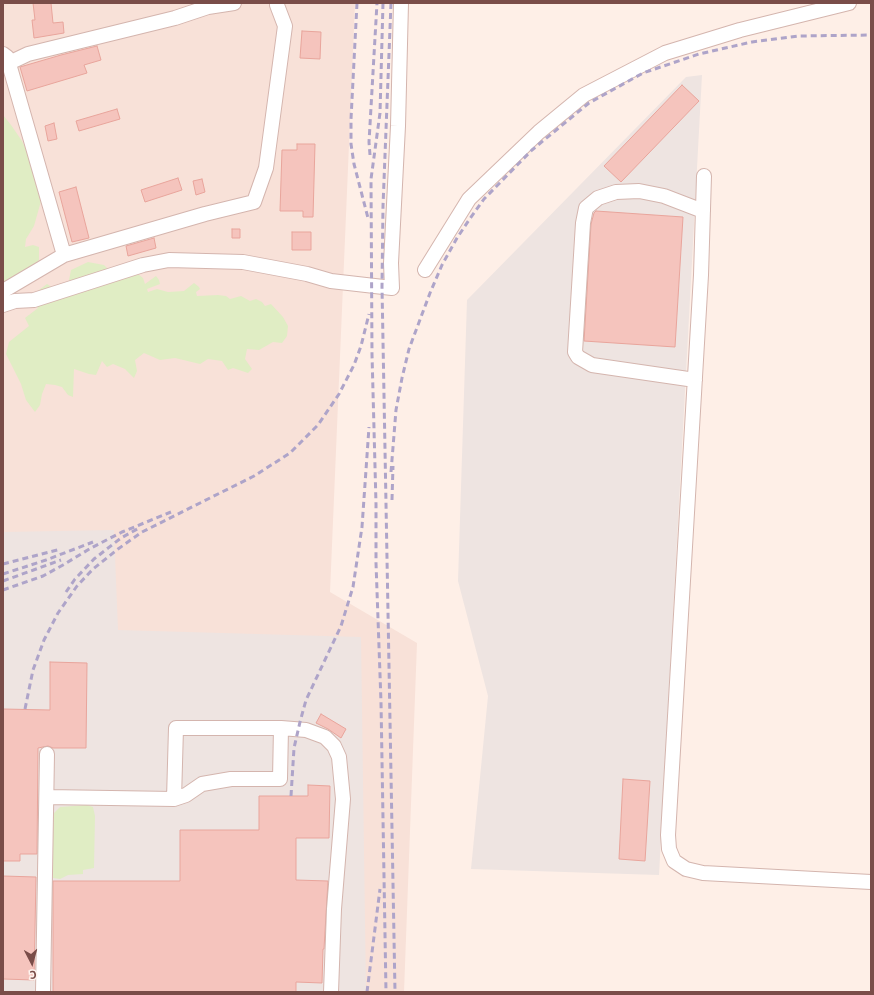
<!DOCTYPE html>
<meta charset="utf-8">
<style>
body{margin:0}
#map{position:relative;width:874px;height:995px;overflow:hidden;background:#feefe7;font-family:"Open Sans",sans-serif}
canvas{display:block}
.frame{position:absolute;inset:0;border:4px solid #7a4d49;pointer-events:none}
.north{position:absolute;left:12px;top:943px;width:40px;height:40px;-webkit-text-stroke:3px #fff4ef;paint-order:stroke;rotate:174deg;font-size:11px;font-weight:700;line-height:16px;text-align:center;color:#7a4d49}
.north::after{content:'';display:block;margin:auto;width:14px;height:18px;background:#7a4d49;clip-path:polygon(50% 0,100% 100%,50% 72%,0 100%)}
</style>
<div id="map">
<canvas width="874" height="995"></canvas>
<div class="frame"></div>
<div class="north">С</div>
</div>
<script>
const ctx = document.querySelector('canvas').getContext('2d');
ctx.lineJoin = 'round';
function fill(path, color) { ctx.fillStyle = color; ctx.fill(path, 'evenodd'); }
const poly = rows => new Path2D(rows.map(r => 'M' + r).join(''));
function strokePath(path, color, width, dash) { ctx.strokeStyle = color; ctx.lineWidth = width; ctx.lineCap = dash ? 'butt' : 'round'; ctx.setLineDash(dash || []); ctx.stroke(path); }
fill(poly([
 [3,3,355,3,330,592,417,643,404,992,3,992]
]), '#f8e1d8');
fill(poly([
 [702,75,659,875,471,869,488,696,458,581,467,300,686,77],
 [114,530,118,630,361,637,366,992,3,992,3,532]
]), '#eee4e1');
fill(poly([
 [3,115,11,125,22,141,37,172,43,194,34,226,26,239,25,247,33,245,39,247,39,260,32,267,3,286],
 [88,262,104,265,115,276,134,271,143,278,145,284,156,276,159,280,160,284,147,289,148,292,157,289,168,292,184,291,194,283,199,287,200,289,196,292,197,296,218,295,226,296,230,299,241,296,250,301,256,299,262,302,265,306,271,304,283,317,288,326,287,336,282,343,273,342,259,350,247,349,245,359,252,369,248,373,233,368,228,370,222,361,208,359,200,364,175,358,160,360,144,353,135,360,137,371,134,378,125,369,113,364,107,367,102,361,96,375,89,374,74,369,73,397,68,395,62,387,55,385,46,384,42,394,40,405,35,412,26,400,21,384,6,354,9,342,29,326,25,318,38,308,33,303,39,290,47,284,56,290,80,288,69,280,71,270],
 [87,805,93,807,95,816,94,868,83,870,83,874,68,875,60,879,53,878,53,814,60,807]
]), '#e0edc4');
const building = poly([
 [33,3,51,3,53,23,63,22,64,33,34,38,32,20,35,20,33,3],
 [302,31,321,32,320,59,300,58,302,31],
 [97,46,101,60,84,65,87,73,27,91,20,67,61,55,97,46],
 [682,85,699,101,621,182,604,166,682,85],
 [117,109,120,119,79,131,76,121,117,109],
 [54,123,57,139,48,141,45,126,54,123],
 [297,144,315,144,313,217,303,217,303,211,280,211,282,150,297,150,297,144],
 [178,178,182,190,145,202,141,190,178,178],
 [202,179,205,192,196,195,193,181,202,179],
 [76,187,89,238,72,242,59,192,76,187],
 [596,211,683,217,675,347,584,341,591,224,594,213,596,211],
 [232,229,240,229,240,238,232,238,232,229],
 [292,232,311,232,311,250,292,250,292,232],
 [154,238,156,248,128,256,126,246,154,238],
 [50,662,87,663,86,748,53,748,48,746,38,748,37,854,20,854,20,861,3,861,3,709,50,710,50,662],
 [321,714,346,729,341,738,328,729,316,723,321,714],
 [623,779,650,781,645,861,619,859,623,779],
 [308,785,330,786,329,838,296,838,296,880,328,881,324,949,323,949,322,983,296,982,296,992,53,992,53,881,180,881,180,830,259,830,259,796,308,796,308,785],
 [3,876,36,877,34,980,3,979,3,876]
]);
fill(building, '#f5c4bd');
strokePath(building, '#e9a59c', 1);
const minor = poly([
 [3,54,7,57,64,255,3,291],
 [9,63,28,54,175,18,208,7,234,3],
 [704,176,701,275,668,835,669,849,674,861,686,869,703,873,871,882],
 [64,255,205,214,254,202,266,168,285,26,277,5],
 [425,270,469,199,539,132,584,95,665,53,740,30,849,3],
 [3,305,15,301,34,300,143,265,169,260,243,262,307,274,331,281,392,288,391,263,398,126,401,3],
 [695,380,592,365,578,357,575,352,583,223,586,208,598,198,616,192,639,191,664,196,703,211],
 [47,797,174,799,186,795,202,784,231,779,280,779,281,728,306,730,325,737,334,746,339,757,343,799,334,909,331,992],
 [174,799,176,728,281,728],
 [43,992,47,754]
]);
strokePath(minor, '#d4b5ae', 16);
strokePath(minor, '#fff', 14);
strokePath(poly([
 [357,3,351,119,351,144,354,164,368,218],
 [383,3,380,113,371,179,372,354,376,504,376,563,381,702,386,992],
 [391,3,383,206,382,287,395,992],
 [370,155,369,142,377,3],
 [391,472,396,410,402,378,409,349,430,293,442,265,457,238,469,220,484,199,532,150,589,103,643,73,699,54,752,42,799,36,871,35],
 [392,500,393,466],
 [3,564,61,549],
 [3,574,46,560,93,542],
 [3,581,61,560],
 [3,590,43,576,63,565,91,548,122,532,171,512],
 [66,592,75,579,94,559,121,538,139,528],
 [25,709,33,670,44,640,58,613,77,586,93,569,118,549,142,532,254,476,290,453,318,425,339,394,354,365,361,346,369,314],
 [291,796,294,748,300,722,306,700,341,626,353,587,362,527,369,427],
 [367,992,380,889]
]), '#aea4c9', 3, [6, 4]);
</script>
